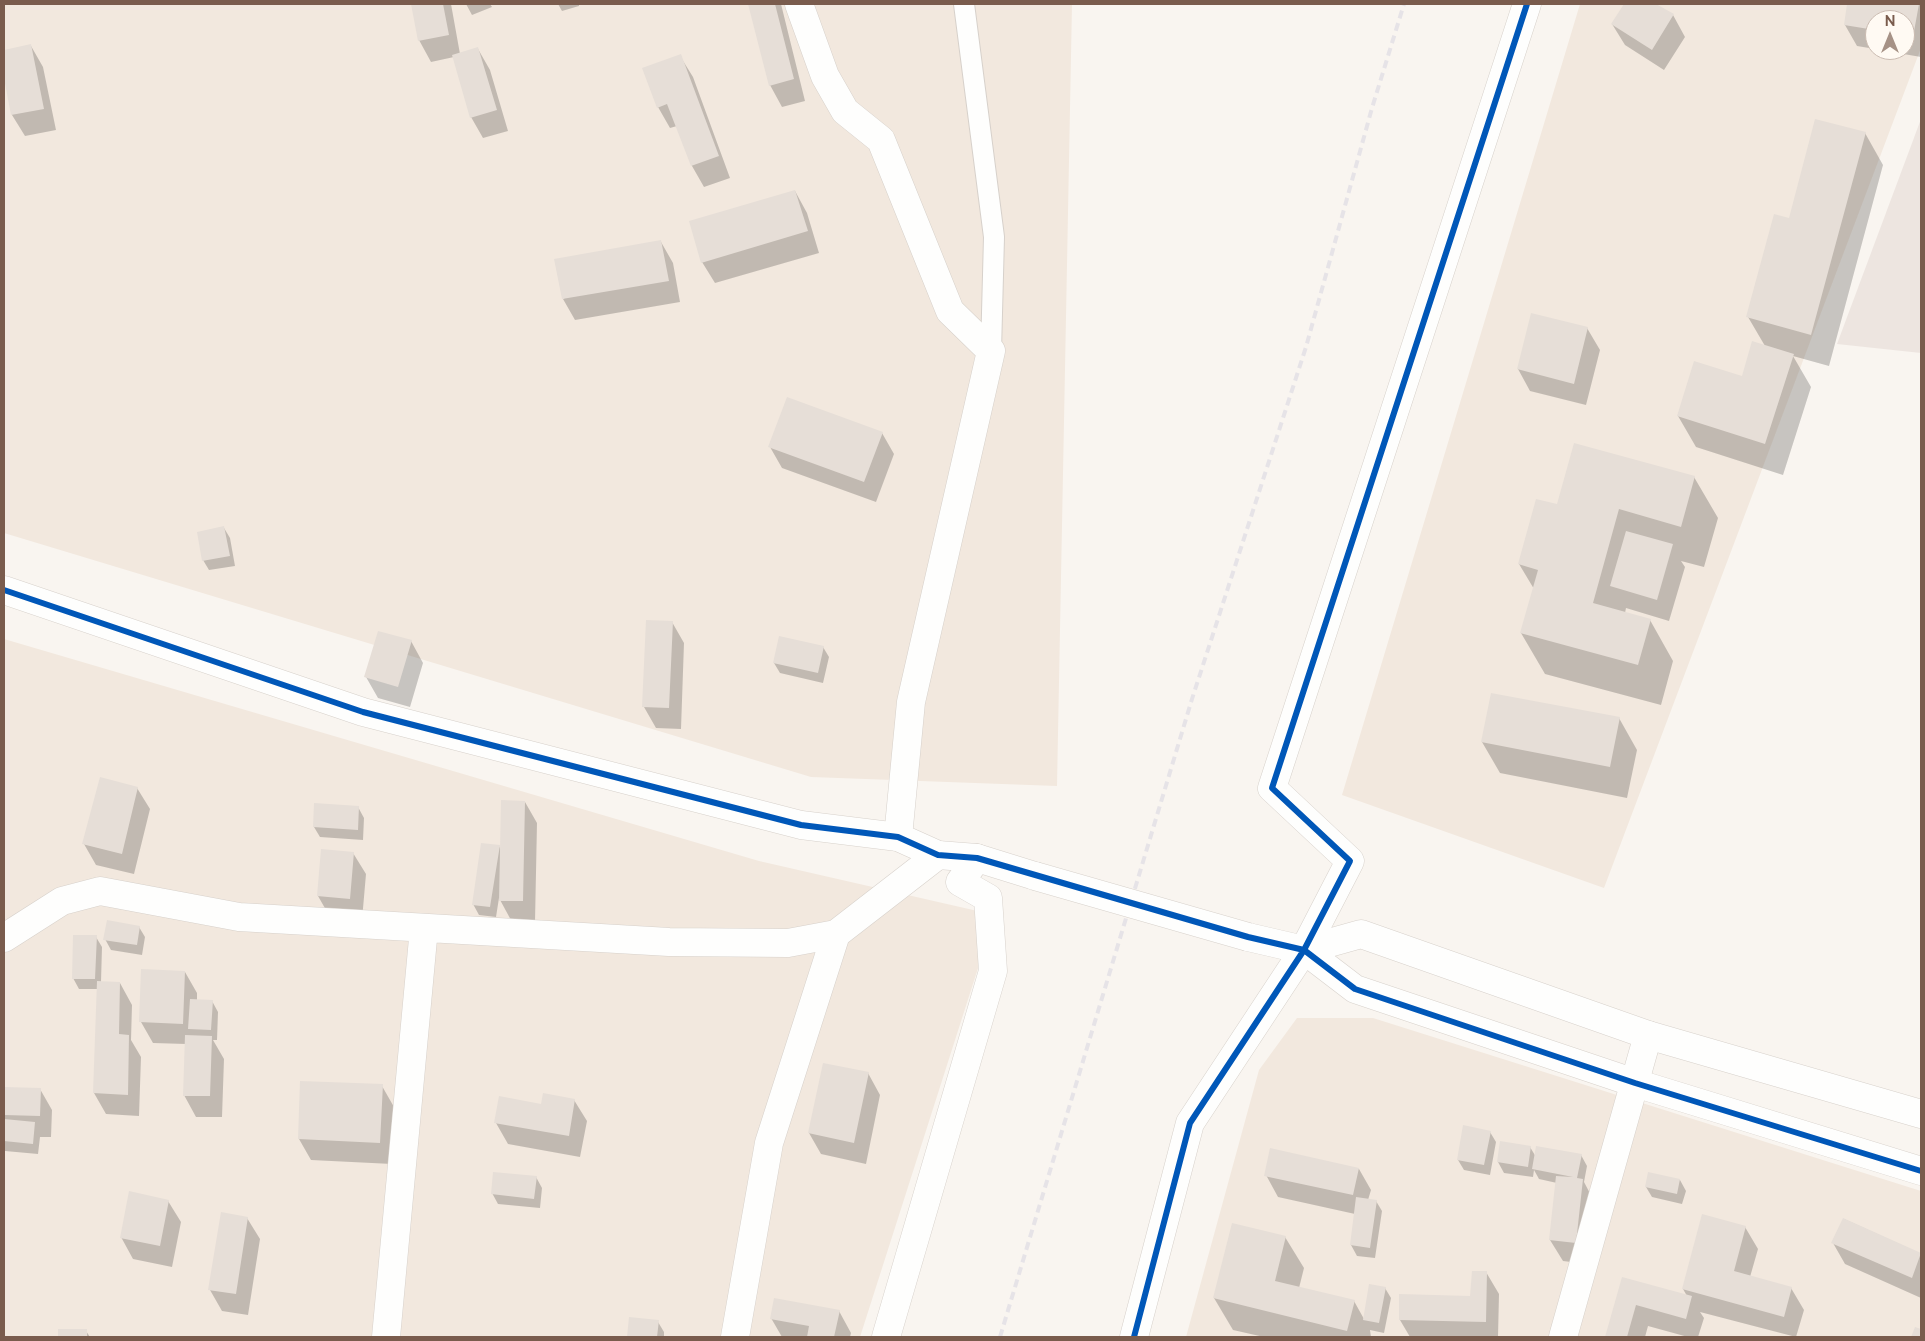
<!DOCTYPE html>
<style>
body{margin:0}
#map{position:relative;width:1925px;height:1341px;overflow:hidden;background:#f9f5f0;font-family:Raleway,sans-serif}
canvas{display:block}
.frame{position:absolute;inset:0;border:5px solid #7a5c4d;pointer-events:none}
.north{position:absolute;left:1865px;top:10px;width:50px;height:50px;box-sizing:border-box;background:#fffaf3;border:1px solid #cabbb1;border-radius:50%;rotate:0deg;font-size:14px;font-weight:700;line-height:20px;text-align:center;color:#7a5c4d}
.north::after{content:'';display:block;margin:auto;width:18px;height:22px;background:#a69286;clip-path:polygon(50% 0,100% 100%,50% 72%,0 100%)}
</style>
<div id="map">
<canvas width="1925" height="1341"></canvas>
<div class="frame"></div>
<div class="north">N</div>
</div>
<script>
const ctx = document.querySelector('canvas').getContext('2d');
ctx.lineJoin = 'round';
function fill(path, color) { ctx.fillStyle = color; ctx.fill(path, 'evenodd'); }
const poly = rows => new Path2D(rows.map(r => 'M' + r).join(''));
function strokePath(path, color, width, dash) { ctx.strokeStyle = color; ctx.lineWidth = width; ctx.lineCap = dash ? 'butt' : 'round'; ctx.setLineDash(dash || []); ctx.stroke(path); }
fill(poly([
 [4,4,1072,4,1057,786,811,777,4,533],
 [1580,4,1921,4,1921,48,1604,888,1342,795],
 [1875,20,1905,20,1905,50,1875,50],
 [4,639,759,861,995,915,860,1337,4,1337],
 [1297,1018,1373,1018,1921,1191,1921,1337,1186,1337,1259,1070]
]), '#f2e8de');
fill(poly([
 [1921,119,1921,353,1837,344]
]), '#ede5e0');
fill(poly([
 [412,4,451,4,460,54,478,49,490,70,508,131,483,138,471,117,454,57,431,62,419,40],
 [466,4,490,4,492,7,472,15],
 [558,4,579,4,579,6,562,11],
 [749,4,781,4,805,101,782,107,770,85],
 [1625,4,1654,4,1673,15,1685,37,1664,70,1625,45,1612,24],
 [1849,4,1921,4,1921,57,1880,50,1905,50,1905,20,1875,20,1875,49,1857,46,1845,25],
 [31,46,43,67,56,130,25,136,12,115,4,71,4,51],
 [680,56,693,77,730,178,704,187,692,166,677,126,670,128,658,107],
 [1865,133,1883,165,1829,366,1793,356,1811,387,1783,475,1696,447,1678,416,1742,378,1765,346,1748,317,1789,220],
 [795,191,807,213,819,253,715,283,702,262],
 [661,242,673,263,680,302,575,320,563,299],
 [1587,328,1600,350,1586,405,1530,391,1518,369],
 [882,433,894,454,876,502,782,468,770,447],
 [1694,477,1718,518,1704,567,1681,561,1685,567,1669,621,1626,608,1625,613,1650,620,1673,661,1661,705,1545,674,1521,633,1534,589,1519,564,1558,506],
 [224,528,230,538,235,566,209,570,203,560],
 [672,622,684,643,681,729,656,728,644,707],
 [411,641,423,663,410,707,378,698,366,677],
 [823,647,829,657,823,683,780,673,774,663],
 [1619,718,1637,750,1627,798,1500,773,1482,742],
 [137,788,150,809,134,874,96,865,84,844],
 [525,802,537,823,535,922,512,922,499,898,496,917,479,915,473,904,499,846,501,850],
 [358,807,364,818,363,840,320,837,314,827],
 [353,853,366,874,362,920,330,917,318,896],
 [139,927,145,937,142,955,111,950,105,939],
 [96,937,102,947,101,982,120,983,132,1005,131,1040,141,1057,139,1116,106,1114,94,1093,98,989,79,989,73,978],
 [142,970,185,972,197,993,197,1001,212,1001,218,1012,217,1040,213,1040,224,1059,222,1117,196,1117,184,1095,186,1044,153,1043,141,1022],
 [868,1073,880,1095,866,1164,821,1154,809,1133],
 [382,1086,394,1107,392,1164,311,1160,299,1139],
 [4,1088,40,1089,52,1110,51,1137,40,1137,38,1154,5,1151,4,1148],
 [574,1100,587,1121,580,1157,508,1144,496,1123,542,1106],
 [1490,1132,1496,1142,1490,1175,1464,1170,1458,1160],
 [1501,1143,1530,1147,1536,1157,1581,1155,1587,1166,1584,1182,1594,1201,1587,1264,1563,1261,1550,1240,1557,1183,1539,1179,1534,1170,1533,1177,1504,1173,1498,1162],
 [1359,1169,1371,1190,1368,1200,1376,1201,1382,1211,1375,1258,1357,1256,1351,1245,1355,1214,1278,1197,1266,1175],
 [536,1177,542,1188,540,1208,498,1204,492,1193],
 [1680,1180,1686,1191,1682,1204,1652,1197,1646,1187],
 [168,1201,181,1222,172,1267,133,1259,121,1237],
 [247,1218,260,1239,248,1315,222,1311,210,1290],
 [1844,1219,1921,1254,1921,1298,1845,1264,1833,1243],
 [1745,1227,1758,1249,1750,1277,1791,1288,1804,1310,1796,1337,1700,1312,1704,1318,1698,1337,1688,1337,1648,1326,1645,1337,1607,1337,1623,1278,1687,1296,1683,1289],
 [1285,1237,1304,1268,1299,1288,1354,1301,1364,1319,1385,1288,1391,1298,1384,1333,1370,1330,1371,1337,1264,1337,1233,1330,1214,1298],
 [1486,1272,1499,1294,1498,1337,1410,1337,1400,1320,1472,1298],
 [839,1311,851,1333,850,1337,782,1337,771,1318],
 [630,1319,658,1322,664,1332,664,1337,628,1337],
 [59,1331,86,1331,90,1337,59,1337]
]), '#0003');
fill(poly([
 [411,4,443,4,449,35,418,41],
 [748,4,775,4,794,79,769,86],
 [1624,4,1656,4,1674,14,1652,50,1611,24],
 [1847,4,1919,4,1913,37,1905,35,1905,20,1875,20,1875,30,1844,25],
 [31,44,44,109,11,115,4,78,4,50],
 [478,47,497,110,470,118,452,55],
 [681,54,719,156,691,166,667,104,657,108,642,68],
 [1815,119,1866,132,1811,335,1746,317,1774,214,1789,218],
 [795,190,808,231,701,263,689,221],
 [661,240,669,281,562,299,554,259],
 [1531,313,1588,327,1574,384,1517,369],
 [1752,341,1794,354,1765,444,1677,416,1694,361,1742,376],
 [787,397,883,432,864,482,768,447],
 [1574,443,1695,476,1681,527,1619,509,1593,603,1651,619,1638,665,1520,633,1538,570,1518,564,1536,499,1557,504],
 [224,526,230,556,202,561,197,532],
 [1626,531,1673,544,1657,600,1610,586],
 [646,620,673,621,669,708,642,707],
 [378,631,412,640,398,687,364,677],
 [779,636,824,646,818,673,773,663],
 [1491,693,1620,717,1610,767,1481,742],
 [100,777,138,787,122,854,82,844],
 [501,800,525,801,523,901,499,901],
 [314,803,359,806,358,830,313,827],
 [481,843,500,845,490,907,472,905],
 [321,849,354,852,350,899,317,896],
 [107,920,140,926,137,945,103,940],
 [73,935,97,935,95,979,72,979],
 [141,969,185,971,183,1024,139,1022],
 [97,981,120,982,119,1034,129,1035,128,1095,93,1093],
 [190,999,213,1000,211,1030,188,1029],
 [185,1035,212,1036,210,1096,183,1096],
 [823,1063,869,1072,854,1143,808,1133],
 [300,1081,383,1084,380,1143,298,1139],
 [4,1087,41,1088,40,1116,4,1115],
 [543,1093,575,1099,569,1136,494,1123,499,1096,541,1104],
 [4,1119,35,1122,33,1144,4,1141],
 [1463,1125,1491,1131,1484,1165,1457,1160],
 [1500,1141,1531,1146,1528,1167,1497,1162],
 [1536,1146,1582,1154,1577,1178,1583,1179,1576,1243,1549,1240,1556,1176,1573,1177,1532,1169],
 [1270,1148,1359,1168,1353,1195,1264,1176],
 [493,1172,537,1176,534,1199,491,1194],
 [1648,1172,1680,1179,1677,1194,1645,1187],
 [129,1191,169,1200,160,1246,120,1238],
 [1356,1197,1377,1200,1370,1248,1350,1245],
 [221,1212,248,1217,236,1294,208,1290],
 [1702,1214,1746,1226,1734,1271,1792,1287,1784,1317,1682,1289],
 [1843,1218,1921,1253,1912,1278,1831,1243],
 [1232,1223,1286,1236,1275,1281,1355,1300,1347,1331,1213,1298],
 [1472,1271,1487,1271,1486,1322,1399,1320,1399,1294,1470,1296],
 [1622,1277,1692,1296,1686,1319,1636,1305,1627,1337,1605,1337],
 [1369,1284,1386,1287,1379,1323,1363,1320],
 [774,1298,840,1310,834,1337,807,1337,809,1326,770,1319],
 [629,1317,659,1320,657,1337,627,1337],
 [1915,1327,1921,1329,1921,1337,1911,1337],
 [58,1329,87,1329,87,1337,58,1337]
]), '#e6ded7');
const service = poly([
 [964,4,994,237,991,351]
]);
const minor = poly([
 [799,4,825,76,845,111,881,140,950,311,991,351,911,702,898,837],
 [4,938,62,901,100,891,239,917,669,942,788,943,836,934,938,855],
 [386,1337,424,928],
 [735,1337,769,1143,836,934],
 [886,1337,993,971,988,898,960,882,977,858],
 [1134,1337,1190,1123,1304,950,1350,861,1272,788,1527,4],
 [1563,1337,1648,1035]
]);
const tertiary = poly([
 [4,590,363,712,801,825,898,837,938,855,977,858,1035,876],
 [1248,937,1304,950,1355,989,1635,1083,1921,1171],
 [1304,950,1361,934,1648,1035,1921,1114]
]);
strokePath(service, '#d7d1cb', 22);
strokePath(minor, '#d7d1cb', 29);
strokePath(tertiary, '#d7d1cb', 29);
strokePath(service, '#fefefd', 20);
strokePath(minor, '#fefefd', 28);
strokePath(tertiary, '#fefefd', 28);
strokePath(poly([
 [1000,1337,1192,699,1306,347,1372,108,1404,4]
]), '#e6e3e7', 4, [8, 5]);
const tertiaryBridge = poly([
 [1035,876,1248,937]
]);
strokePath(tertiaryBridge, '#d7d1cb', 29, []);
strokePath(tertiaryBridge, '#fefefd', 28);
strokePath(poly([
 [4,590,363,712,801,825,898,837,938,855,977,858,1248,937,1304,950,1355,989,1635,1083,1921,1171],
 [1134,1337,1190,1123,1304,950,1350,861,1272,788,1527,4]
]), '#0057b8', 6);
</script>
